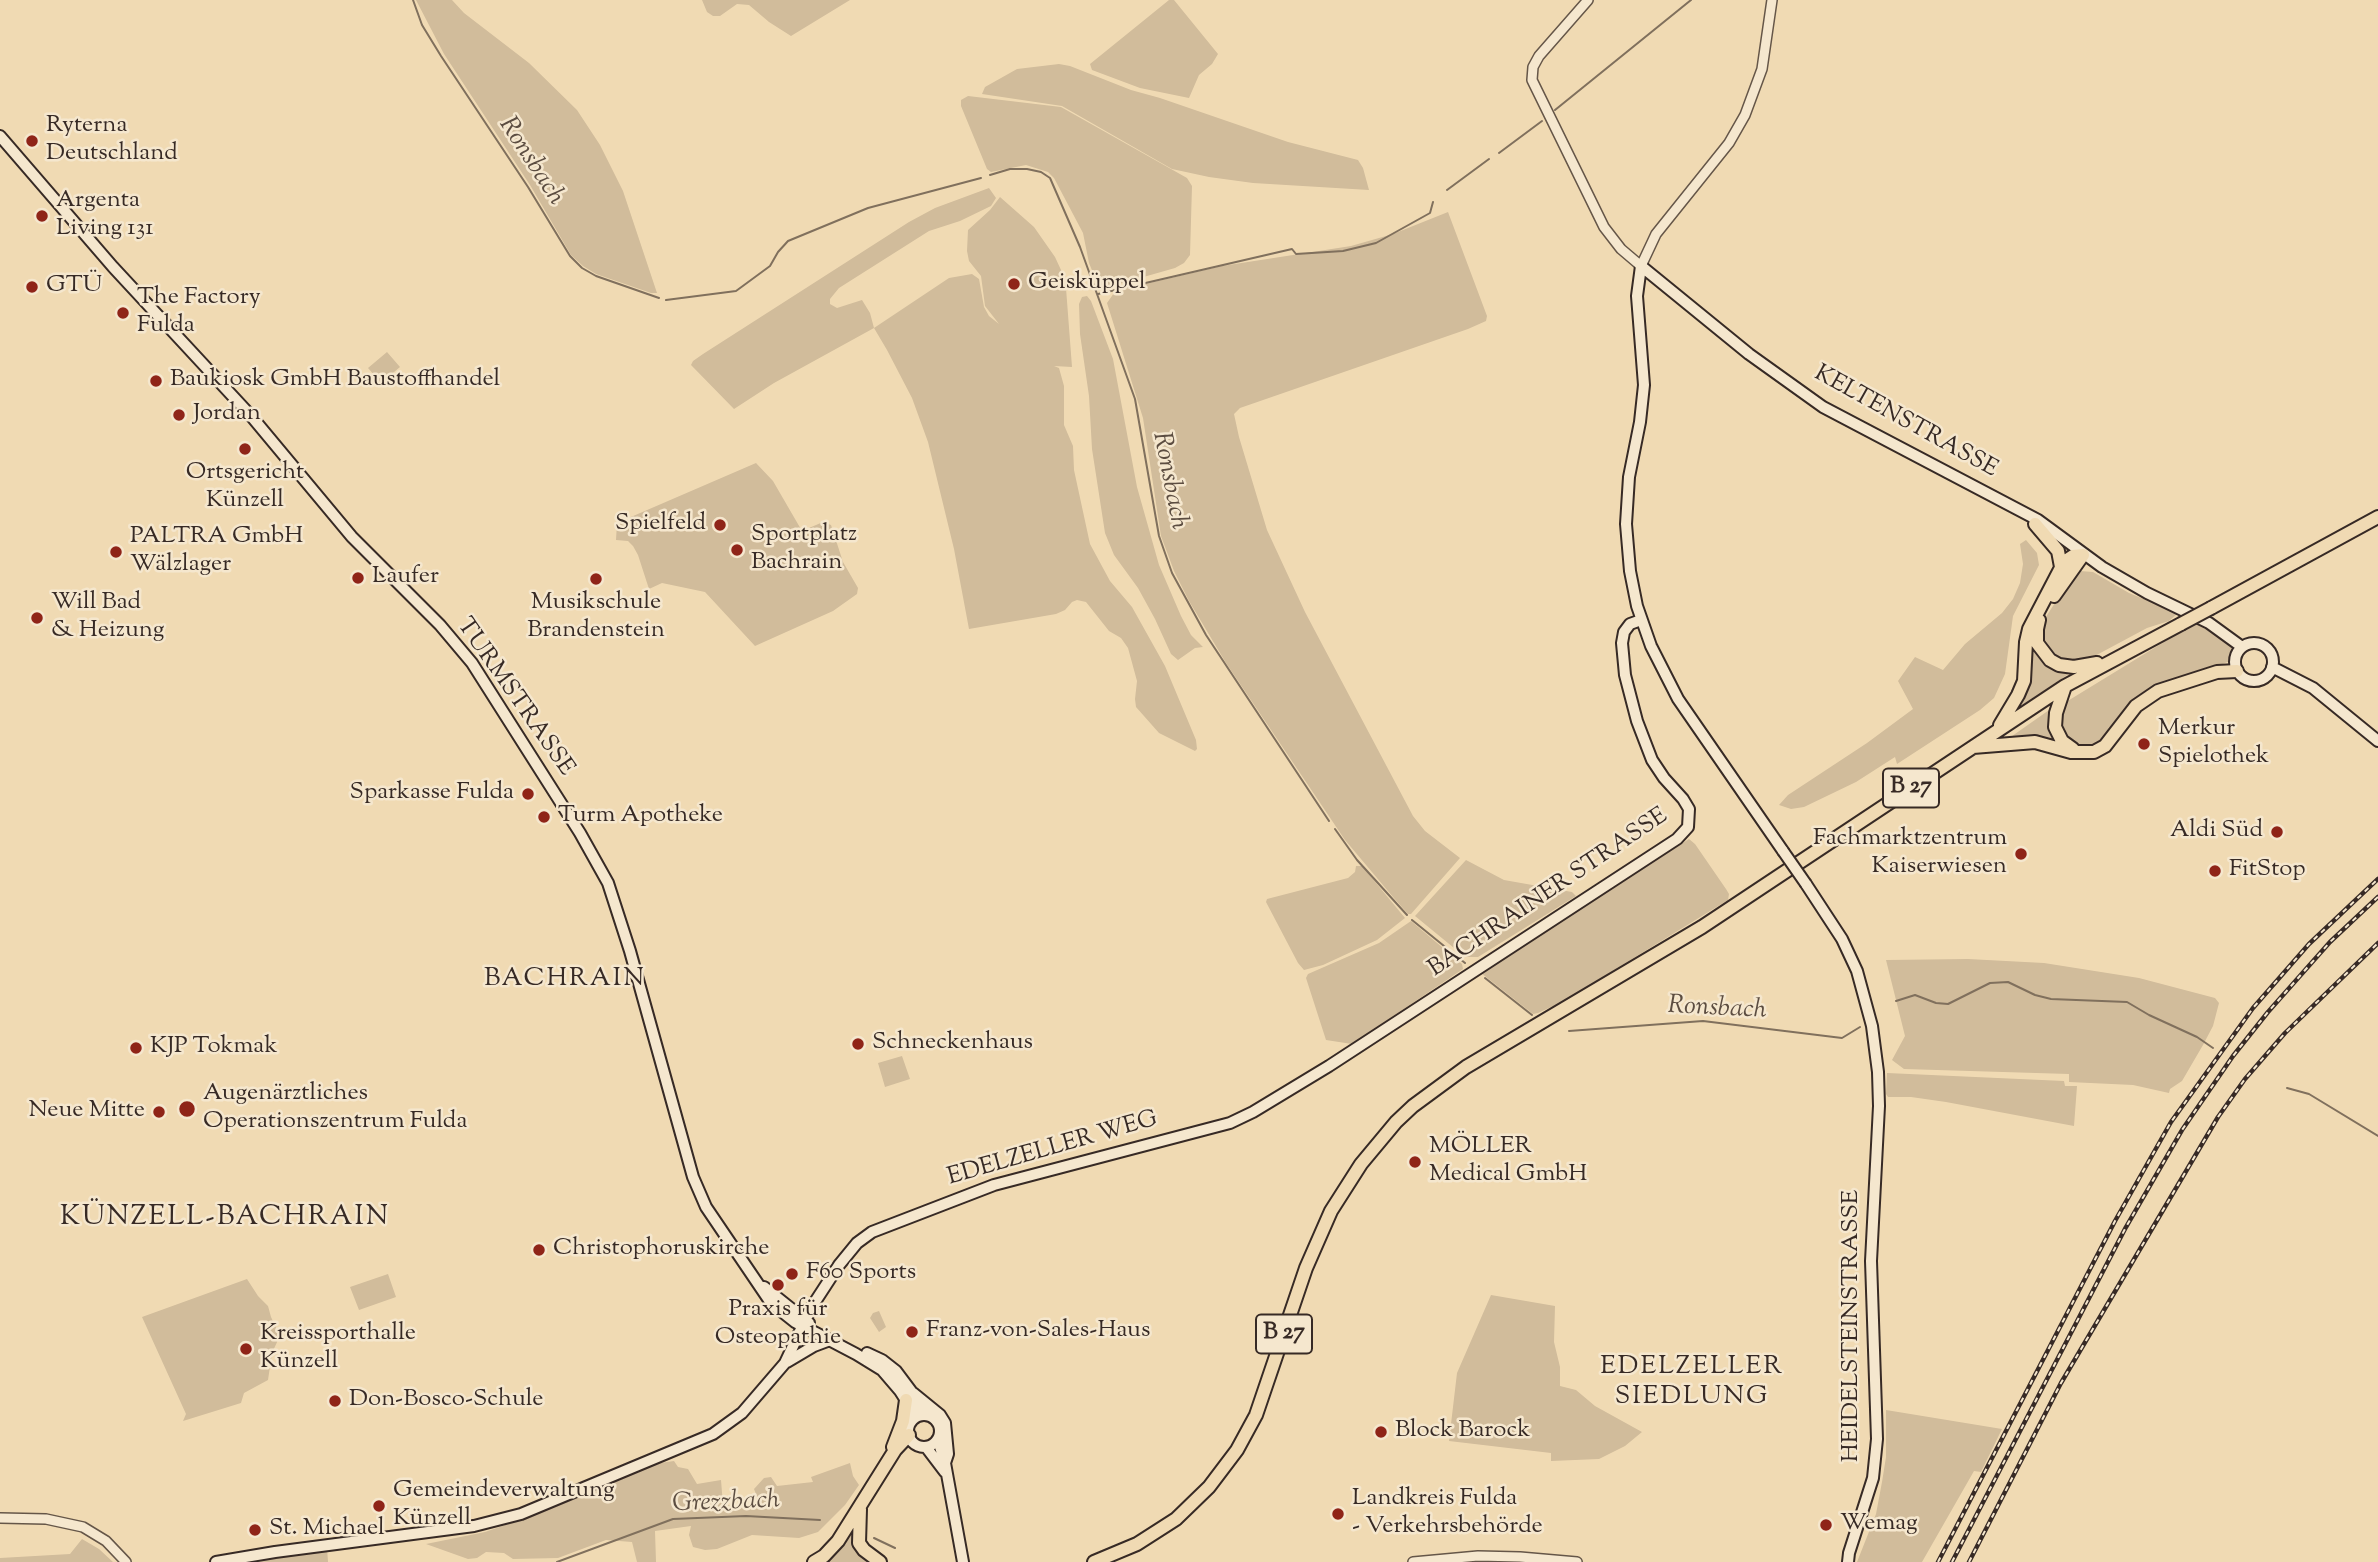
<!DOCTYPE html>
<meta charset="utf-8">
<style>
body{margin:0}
canvas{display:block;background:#f0dab3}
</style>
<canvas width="2378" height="1562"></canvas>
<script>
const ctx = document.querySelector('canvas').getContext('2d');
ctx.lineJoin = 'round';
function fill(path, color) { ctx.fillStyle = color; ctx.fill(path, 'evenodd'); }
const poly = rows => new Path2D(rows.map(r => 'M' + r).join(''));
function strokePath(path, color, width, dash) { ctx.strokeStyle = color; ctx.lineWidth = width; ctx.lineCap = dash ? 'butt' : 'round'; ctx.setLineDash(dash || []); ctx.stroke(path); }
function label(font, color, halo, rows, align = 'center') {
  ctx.font = font + ' "Sorts Mill Goudy",serif'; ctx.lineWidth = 5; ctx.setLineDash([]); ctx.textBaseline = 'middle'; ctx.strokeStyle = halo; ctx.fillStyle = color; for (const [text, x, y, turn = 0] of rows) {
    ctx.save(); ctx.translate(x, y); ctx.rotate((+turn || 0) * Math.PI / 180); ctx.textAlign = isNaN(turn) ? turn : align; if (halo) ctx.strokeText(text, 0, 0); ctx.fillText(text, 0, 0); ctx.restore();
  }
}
fill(poly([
 [416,0,452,0,464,13,529,63,577,110,600,145,623,191,657,293,651,293,596,274,583,266,571,255,530,185,444,54],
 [702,0,850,0,791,36,769,22,749,5,737,4,720,16,713,16,707,12],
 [1169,0,1174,0,1218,54,1212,64,1199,75,1189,98,1140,88,1092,70,1090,64],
 [1059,64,1070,66,1131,90,1160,98,1288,142,1358,160,1363,168,1369,190,1253,183,1209,177,1172,169,1062,106,982,94,985,87,1017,69],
 [968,96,1061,107,1187,178,1192,186,1190,255,1184,263,1175,268,1112,286,1103,288,1098,285,1089,263,1083,233,1054,178,1048,172,1026,165,991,172,987,169,961,106,961,100],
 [989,188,996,198,991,206,960,221,929,231,839,288,830,299,830,304,837,308,862,300,870,313,874,328,949,278,972,274,979,279,984,307,989,316,999,324,985,306,981,276,969,261,967,251,968,230,990,210,1000,197,1034,227,1055,257,1061,270,1066,288,1072,367,1054,366,1059,368,1064,386,1064,425,1073,446,1074,470,1090,544,1110,581,1132,607,1165,666,1196,740,1197,749,1195,751,1159,733,1136,707,1135,699,1137,681,1128,648,1121,638,1109,631,1086,602,1077,600,1072,602,1065,610,1056,614,969,629,954,549,928,442,912,398,887,350,874,328,774,383,734,409,691,365,693,361,703,354,909,222,935,208],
 [1448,212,1487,316,1486,321,1468,329,1240,408,1234,414,1239,437,1267,530,1305,612,1413,816,1425,831,1460,858,1411,914,1408,914,1393,897,1345,840,1226,663,1189,601,1174,571,1161,536,1143,418,1107,303,1114,293,1137,286,1222,266,1351,246,1393,234],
 [1087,296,1091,301,1113,359,1137,487,1159,565,1181,616,1191,635,1203,647,1195,648,1178,660,1171,654,1155,619,1138,588,1114,555,1105,533,1092,449,1089,396,1080,334,1079,304,1082,297],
 [387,352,400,367,381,383,368,368],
 [756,463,773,481,802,531,823,522,831,525,843,562,858,588,857,594,833,611,755,646,705,592,662,583,649,589,638,555,633,546,628,541,616,540,617,523],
 [2026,540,2037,553,2039,565,2013,616,2005,674,1994,698,1980,710,1897,764,1895,757,1856,782,1804,807,1791,809,1779,805,1788,795,1867,743,1913,709,1898,681,1915,657,1943,670,1965,644,2002,613,2013,599,2020,583,2023,564,2020,544],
 [2080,571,2093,572,2129,593,2178,613,2169,621,2147,628,2091,658,2075,663,2058,659,2043,648,2042,623,2062,592],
 [2195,623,2203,625,2229,643,2234,654,2230,661,2205,671,2163,682,2152,688,2109,733,2093,746,2076,746,2059,732,2061,709,2066,702],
 [2033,644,2042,659,2076,669,2013,711],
 [2052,708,2059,743,2005,741],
 [1689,839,1695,844,1726,889,1729,894,1728,900,1562,1002,1538,1013,1533,1014,1481,973],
 [1466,860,1504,880,1572,892,1576,896,1478,957,1465,957,1415,916],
 [1356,866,1362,866,1405,918,1377,940,1323,965,1304,970,1298,963,1266,902,1267,899,1348,878,1355,872],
 [1411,921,1462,964,1463,969,1352,1044,1326,1040,1306,978,1308,974,1379,943],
 [1968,959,2044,963,2139,978,2215,998,2219,1003,2213,1026,2203,1045,2182,1081,2170,1089,2169,1093,2133,1085,2069,1082,2069,1074,1904,1069,1892,1060,1905,1036,1886,960],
 [902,1056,910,1079,885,1087,878,1063],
 [1887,1073,2064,1081,2065,1086,2077,1086,2074,1126,1946,1102,1911,1097,1888,1097,1886,1094],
 [388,1274,396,1297,359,1310,350,1287],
 [247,1279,258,1296,268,1306,271,1317,278,1332,278,1340,272,1353,268,1380,244,1393,241,1403,183,1421,186,1414,142,1317],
 [1491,1295,1555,1306,1554,1342,1560,1367,1560,1386,1576,1390,1595,1406,1642,1432,1625,1446,1599,1459,1551,1461,1551,1453,1449,1441,1457,1373],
 [879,1311,886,1327,879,1332,870,1318,873,1313],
 [1886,1410,2002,1429,1981,1472,1974,1471,1922,1562,1857,1562,1876,1514,1882,1482,1886,1457],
 [674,1461,678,1467,688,1469,697,1484,721,1480,723,1505,761,1507,754,1489,764,1478,771,1477,777,1486,813,1482,811,1477,850,1463,853,1476,859,1485,845,1505,818,1532,799,1538,752,1535,717,1549,705,1550,693,1547,689,1535,691,1526,655,1531,656,1562,637,1562,632,1542,606,1540,558,1558,513,1559,504,1553,486,1552,477,1558,468,1559,426,1544,485,1532,529,1517,660,1463],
 [853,1523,861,1555,867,1562,823,1562],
 [82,1539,99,1549,113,1562,0,1562,0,1558,70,1554],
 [327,1547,328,1562,216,1562]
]), '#d1bc9b');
strokePath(poly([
 [413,0,422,25,441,56,528,187,570,256,582,268,596,276,659,298],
 [1555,110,1691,0],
 [1499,153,1542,121],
 [990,175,1010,169,1027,169,1041,172,1050,178,1080,247,1135,399,1159,536,1172,573,1206,635,1329,821],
 [1447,190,1489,159],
 [1098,294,1292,249,1296,254,1343,251,1376,243,1430,213,1433,202],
 [666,300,736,291,770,266,778,252,788,241,868,208,981,178],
 [1335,829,1357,860,1407,915],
 [1412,920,1465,963],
 [1485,978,1532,1015],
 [1896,1001,1915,995,1936,1003,1948,1004,1990,983,2008,982,2035,995,2051,999,2127,1002,2149,1015,2197,1037,2213,1048],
 [1569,1031,1703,1021,1842,1038,1860,1027],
 [2287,1088,2309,1094,2378,1136],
 [874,1538,895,1548],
 [557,1562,673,1519,746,1516,820,1520]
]), '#80705d', 2);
const tertiary = poly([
 [1588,0,1539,56,1533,67,1532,80,1604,227,1621,249,1641,266,1656,234,1729,143,1745,115,1762,69,1772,0],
 [0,1518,46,1519,83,1527,106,1541,126,1562],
 [1413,1562,1478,1556,1520,1557,1577,1562]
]);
const secondary = poly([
 [0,136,113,267,252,417,352,537,440,625,472,663,580,833,608,883,630,951,693,1177,706,1207,771,1303,795,1322,856,1354,882,1370,900,1391,909,1405,912,1420],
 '2235 662a19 19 0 1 1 38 0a19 19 0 1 1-38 0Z',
 [2272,667,2313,688,2378,741],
 [1783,851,1678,699,1651,646,1637,606,1630,571,1626,524,1629,477,1640,422,1644,385,1637,296,1641,266,1749,354,1823,407,2038,520,2102,567,2147,593,2209,623,2242,647],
 [1806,884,1842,939,1857,971,1872,1026,1878,1072,1879,1106,1871,1261,1877,1439,1873,1478,1849,1553,1848,1562],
 [764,1287,809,1323],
 [867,1353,882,1360,896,1371,911,1391,916,1404,924,1415],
 [787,1362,814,1346,830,1340],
 [913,1393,940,1415,945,1423,948,1454,945,1463],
 '908 1431a16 16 0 1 1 32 0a16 16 0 1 1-32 0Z',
 [938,1440,945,1463,963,1562],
 [926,1447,945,1472],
 [216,1562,275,1552,474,1526,521,1514,713,1434,742,1413,785,1363,811,1308,839,1265,857,1243,872,1232,994,1185,1230,1123,1253,1112,1329,1066,1677,839,1688,827,1689,809,1683,799,1664,778,1652,760,1637,721,1625,675,1622,643,1624,632,1630,624,1641,620]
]);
const trunk = poly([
 [2035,524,2058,551,2061,567],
 [2054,596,2083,555],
 [2211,608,2378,517],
 [2039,620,2037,629,2037,643,2050,660,2059,665,2074,667,2097,663],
 [2065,686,2056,713,2055,727,2062,741,2073,749],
 [2000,725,2018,695,2024,681,2026,642,2029,629,2064,562,2073,556,2083,555],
 [1973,747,2035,742,2071,752,2094,752,2105,746,2136,706,2158,691,2217,672,2237,671],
 [893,1447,903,1421,906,1400],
 [860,1509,859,1543,864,1550,880,1562],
 [814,1562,824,1556,838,1541,895,1450,909,1435],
 [1094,1562,1137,1544,1176,1519,1209,1487,1237,1450,1256,1415,1306,1268,1331,1211,1361,1164,1396,1122,1413,1106,1466,1067,1702,927,2065,686,2181,624]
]);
strokePath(tertiary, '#655648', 12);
strokePath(secondary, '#372a25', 14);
strokePath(trunk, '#372a25', 16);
strokePath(tertiary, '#f5e7ce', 9);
strokePath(secondary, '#f5e7ce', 10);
strokePath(trunk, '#f0dab3', 12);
const rail = poly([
 [1938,1562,2115,1221,2171,1122,2253,1008,2309,944,2378,879],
 [1952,1562,2126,1227,2182,1130,2233,1056,2268,1012,2330,942,2378,897],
 [1969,1562,2061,1383,2218,1117,2245,1079,2285,1033,2378,943]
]);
strokePath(rail, '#372a25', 4.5);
strokePath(rail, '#f5e7ce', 2, [5]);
const secondaryBridge = poly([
 [1783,851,1806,884]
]);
const trunkBridge = poly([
 [2181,624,2211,608]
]);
strokePath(secondaryBridge, '#372a25', 14, []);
strokePath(trunkBridge, '#372a25', 16, []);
strokePath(secondaryBridge, '#f5e7ce', 10);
strokePath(trunkBridge, '#f0dab3', 12);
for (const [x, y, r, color] of [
 [32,141,7,"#8f2418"],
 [42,216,7,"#8f2418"],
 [1014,284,7,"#8f2418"],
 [32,287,7,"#8f2418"],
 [123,313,7,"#8f2418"],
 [156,381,7,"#8f2418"],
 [179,415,7,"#8f2418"],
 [245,449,7,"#8f2418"],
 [720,525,7,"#8f2418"],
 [737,550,7,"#8f2418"],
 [116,552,7,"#8f2418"],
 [358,578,7,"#8f2418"],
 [596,579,7,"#8f2418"],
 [37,618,7,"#8f2418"],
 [2144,744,7,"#8f2418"],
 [528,794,7,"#8f2418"],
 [544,817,7,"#8f2418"],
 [2277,832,7,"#8f2418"],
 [2021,854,7,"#8f2418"],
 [2215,871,7,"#8f2418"],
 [858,1044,7,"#8f2418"],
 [136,1048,7,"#8f2418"],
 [187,1109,9,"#8f2418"],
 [159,1112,7,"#8f2418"],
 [1415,1162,7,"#8f2418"],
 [539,1250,7,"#8f2418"],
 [792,1274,7,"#8f2418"],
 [778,1285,7,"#8f2418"],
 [912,1332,7,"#8f2418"],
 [246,1349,7,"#8f2418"],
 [335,1401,7,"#8f2418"],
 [1381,1432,7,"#8f2418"],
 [379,1506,7,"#8f2418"],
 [1338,1514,7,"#8f2418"],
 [1826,1525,7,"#8f2418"],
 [255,1530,7,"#8f2418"]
]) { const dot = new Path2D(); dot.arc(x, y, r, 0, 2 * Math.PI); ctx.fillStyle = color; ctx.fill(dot); strokePath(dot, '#f5e7ce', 2.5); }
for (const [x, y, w] of [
 [1911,788,56],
 [1284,1334,56]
]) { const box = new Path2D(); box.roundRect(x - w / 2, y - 19.5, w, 39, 5); ctx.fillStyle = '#f5e7ce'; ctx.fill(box); strokePath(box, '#372a25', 2); }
label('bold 23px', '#372a25', null, [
 ["B 27",1911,788],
 ["B 27",1284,1334]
]);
label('24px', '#372a25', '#f5e7ce', [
 ["Ryterna",46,127],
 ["Deutschland",46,155],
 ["Argenta",56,202],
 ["Living 131",56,230],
 ["Geisküppel",1028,284],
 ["GTÜ",46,287],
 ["The Factory",137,299],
 ["Fulda",137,327],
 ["Baukiosk GmbH Baustoffhandel",170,381],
 ["Jordan",193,415],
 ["Ortsgericht",245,474,"center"],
 ["Künzell",245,502,"center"],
 ["Spielfeld",706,525,"right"],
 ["Sportplatz",751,536],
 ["Bachrain",751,564],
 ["PALTRA GmbH",130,538],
 ["Wälzlager",130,566],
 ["Laufer",372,578],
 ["Will Bad",51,604],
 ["& Heizung",51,632],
 ["Musikschule",596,604,"center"],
 ["Brandenstein",596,632,"center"],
 ["Merkur",2158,730],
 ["Spielothek",2158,758],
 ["Sparkasse Fulda",514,794,"right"],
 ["Turm Apotheke",558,817],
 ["Aldi Süd",2263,832,"right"],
 ["Fachmarktzentrum",2007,840,"right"],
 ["Kaiserwiesen",2007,868,"right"],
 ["FitStop",2229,871],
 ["Schneckenhaus",872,1044],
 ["KJP Tokmak",150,1048],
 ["Augenärztliches",203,1095],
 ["Operationszentrum Fulda",203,1123],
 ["Neue Mitte",145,1112,"right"],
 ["MÖLLER",1429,1148],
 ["Medical GmbH",1429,1176],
 ["Christophoruskirche",553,1250],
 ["F60 Sports",806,1274],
 ["Praxis für",778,1311,"center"],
 ["Osteopathie",778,1339,"center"],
 ["Franz-von-Sales-Haus",926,1332],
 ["Kreissporthalle",260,1335],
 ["Künzell",260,1363],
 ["Don-Bosco-Schule",349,1401],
 ["Block Barock",1395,1432],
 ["Gemeindeverwaltung",393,1492],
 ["Künzell",393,1520],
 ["Landkreis Fulda",1352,1500],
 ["- Verkehrsbehörde",1352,1528],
 ["Wemag",1840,1525],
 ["St. Michael",269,1530]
], 'left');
label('24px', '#372a25', '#f5e7ce', [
 ["KELTENSTRASSE",1905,423,29],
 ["TURMSTRASSE",514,698,55],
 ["BACHRAINER STRASSE",1549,894,-34],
 ["EDELZELLER WEG",1053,1150,-16],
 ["HEIDELSTEINSTRASSE",1853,1326,-90]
]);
label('italic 26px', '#5c4d41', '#f5e7ce', [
 ["Ronsbach",530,162,57],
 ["Ronsbach",1168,481,79],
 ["Ronsbach",1717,1010,3],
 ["Grezzbach",726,1504,-2]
]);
ctx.letterSpacing = '2px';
label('26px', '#372a25', '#f5e7ce', [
 ["BACHRAIN",565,981],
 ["EDELZELLER",1692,1369],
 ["SIEDLUNG",1692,1399]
]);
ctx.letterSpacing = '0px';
ctx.letterSpacing = '2px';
label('28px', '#372a25', '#f5e7ce', [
 ["KÜNZELL-BACHRAIN",225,1219]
]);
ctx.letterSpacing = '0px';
</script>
